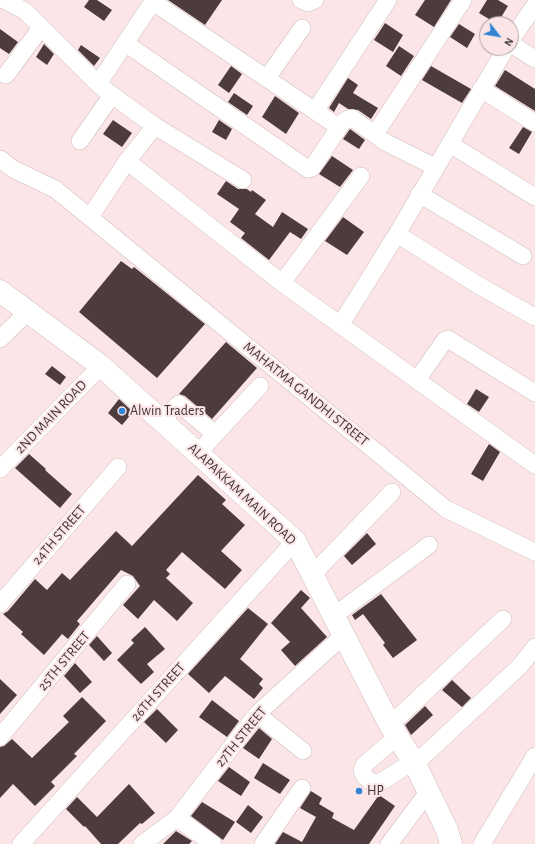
<!DOCTYPE html>
<style>
body{margin:0}
#map{position:relative;width:535px;height:844px;overflow:hidden;background:#fbe5e7;font-family:"Alegreya Sans",sans-serif}
canvas{display:block}
.north{position:absolute;left:479px;top:16px;width:40px;height:40px;box-sizing:border-box;background:#fbe5e7;border:1px solid #b09fa1;border-radius:50%;rotate:121deg;font-size:11px;font-weight:700;line-height:16px;text-align:center;color:#3f3637}
.north::after{content:'';display:block;margin:auto;width:14px;height:18px;background:#3283d2;clip-path:polygon(50% 0,100% 100%,50% 72%,0 100%)}
</style>
<div id="map">
<canvas width="535" height="844"></canvas>
<div class="north">N</div>
</div>
<script>
const ctx = document.querySelector('canvas').getContext('2d');
ctx.lineJoin = 'round';
function fill(path, color) { ctx.fillStyle = color; ctx.fill(path, 'evenodd'); }
const poly = rows => new Path2D(rows.map(r => 'M' + r).join(''));
function strokePath(path, color, width, dash) { ctx.strokeStyle = color; ctx.lineWidth = width; ctx.lineCap = dash ? 'butt' : 'round'; ctx.setLineDash(dash || []); ctx.stroke(path); }
function label(font, color, halo, rows, align = 'center') {
  ctx.font = font + ' "Alegreya Sans",sans-serif'; ctx.lineWidth = 4; ctx.setLineDash([]); ctx.textBaseline = 'middle'; ctx.strokeStyle = halo; ctx.fillStyle = color; for (const [text, x, y, turn = 0] of rows) {
    ctx.save(); ctx.translate(x, y); ctx.rotate((+turn || 0) * Math.PI / 180); ctx.textAlign = isNaN(turn) ? turn : align; if (halo) ctx.strokeText(text, 0, 0); ctx.fillText(text, 0, 0); ctx.restore();
  }
}
fill(poly([
 [89,0,97,0,112,10,104,21,84,7],
 [168,0,222,0,205,25],
 [425,0,451,0,434,27,415,15],
 [487,0,498,0,508,6,497,24,479,13],
 [385,23,403,35,393,52,374,40],
 [459,24,475,34,467,48,450,37],
 [0,29,18,42,9,54,0,48],
 [44,44,54,54,47,65,36,57],
 [81,45,100,58,94,66,78,50],
 [399,46,414,56,401,76,386,66],
 [231,66,242,74,229,93,218,85],
 [431,66,471,89,462,103,422,80],
 [505,70,535,89,535,111,495,86],
 [348,78,358,85,353,93,378,108,371,119,358,110,348,109,339,103,334,112,329,108],
 [234,93,253,106,247,115,228,102],
 [275,96,299,113,286,134,262,117],
 [113,120,132,133,122,147,103,134],
 [219,120,232,129,226,140,212,132],
 [523,127,532,132,519,154,509,148],
 [350,129,365,140,359,149,343,139],
 [332,156,353,170,340,187,319,174],
 [226,181,238,189,247,189,251,192,252,190,266,200,255,214,273,227,282,212,308,229,301,239,290,232,269,260,241,238,245,233,230,222,239,209,217,194],
 [343,217,364,232,347,255,325,241],
 [121,261,132,269,134,267,205,324,157,378,79,312],
 [226,342,257,368,212,419,185,396,179,394],
 [52,366,66,377,60,385,45,374],
 [476,389,489,397,479,412,467,404],
 [119,399,133,412,122,425,108,413],
 [489,444,500,452,483,481,471,474],
 [29,454,46,469,45,470,72,494,60,508,15,468],
 [198,475,226,500,222,504,245,525,221,551,242,570,225,589,182,552,166,570,170,574,166,578,193,603,177,621,154,600,138,619,123,605,140,586,133,576,121,570,77,621,80,624,68,639,62,634,44,655,21,634,23,632,3,614,8,611,35,579,47,590,62,573,70,580,116,531,132,546],
 [367,533,376,544,352,565,344,556],
 [301,590,310,598,301,608,327,637,295,666,281,650,290,642,271,623],
 [381,594,417,640,393,658,383,645,385,643,363,614,355,620,352,615],
 [248,608,268,624,240,659,263,679,259,684,263,688,254,699,225,676,209,693,188,674],
 [145,627,165,649,147,664,154,672,141,684,117,660,134,643,131,640],
 [97,636,112,653,104,661,89,645],
 [75,663,92,682,80,693,64,676],
 [0,679,17,695,0,714],
 [452,680,471,698,462,707,442,690],
 [82,697,106,721,74,754,77,756,51,782,55,786,35,806,13,784,0,798,0,747,4,746,12,739,32,758,69,722,63,716],
 [212,700,239,721,227,737,199,717],
 [425,706,433,715,411,735,405,725],
 [157,709,178,730,166,743,144,722],
 [259,728,272,739,259,759,243,748],
 [263,763,290,780,280,794,254,778],
 [229,767,250,782,241,796,218,781],
 [129,784,155,813,142,824,140,823,118,844,101,844,85,826,84,827,66,809,77,797,97,817],
 [311,791,322,798,319,804,334,813,332,818,354,830,379,795,395,806,369,844,275,844,283,832,302,842,316,817,300,808],
 [202,802,235,822,223,840,191,816],
 [248,805,263,817,251,833,236,822],
 [176,831,192,841,189,844,163,844]
]), '#4d3c3e');
const minor = poly([
 [4,0,25,11,98,84,112,95,155,126,243,180],
 [301,0,308,3,315,0],
 [153,2,315,111,388,0],
 [511,40,535,5],
 [125,43,308,169,312,168,340,126],
 [511,44,535,59],
 [6,75,41,28],
 [267,78,302,28],
 [98,84,154,0],
 [481,89,535,123],
 [315,111,337,126,348,119,352,118,385,142,435,167],
 [375,134,463,0],
 [80,141,112,95],
 [450,144,535,197],
 [0,159,13,169,55,189,71,202,446,509,535,552],
 [127,161,282,283,535,465],
 [419,194,523,256],
 [90,217,127,161,155,126],
 [397,234,478,285,535,317],
 [282,283,361,176],
 [341,324,397,234,506,48],
 [0,339,29,311],
 [417,380,445,340,448,339,535,393],
 [161,420,179,404,215,434],
 [198,453,260,386],
 [0,469,101,366],
 [313,574,392,492],
 [0,604,118,467],
 [335,615,429,545],
 [257,714,303,751],
 [390,725,503,619],
 [398,736,364,765,362,771,365,777,371,782,379,783,414,761],
 [0,737,127,584],
 [415,764,520,666,535,647],
 [177,818,213,844],
 [21,844,295,541],
 [142,844,177,818,257,714,345,634],
 [263,844,302,788],
 [389,844,429,791],
 [482,844,535,756]
]);
const major = poly([
 [0,291,101,366,295,541,390,725,415,764,447,830,451,844]
]);
strokePath(minor, '#d1bcbd', 18);
strokePath(major, '#d1bcbd', 23);
strokePath(minor, '#fff', 17);
strokePath(major, '#fff', 22);
for (const [x, y, r, color] of [
 [122,411,4,"#3283d2"],
 [359,791,4,"#3283d2"]
]) { const dot = new Path2D(); dot.arc(x, y, r, 0, 2 * Math.PI); ctx.fillStyle = color; ctx.fill(dot); strokePath(dot, '#fbe5e7', 1.5); }
label('14px', '#3f3637', '#fbe5e7', [
 ["MAHATMA GANDHI STREET",306,394,39],
 ["2ND MAIN ROAD",51,417,-46],
 ["ALAPAKKAM MAIN ROAD",242,494,43],
 ["24TH STREET",59,535,-49],
 ["25TH STREET",64,661,-50],
 ["26TH STREET",158,692,-48],
 ["27TH STREET",241,737,-51]
]);
label('14px', '#3f3637', '#fbe5e7', [
 ["Alwin Traders",130,411],
 ["HP",367,791]
], 'left');
</script>
